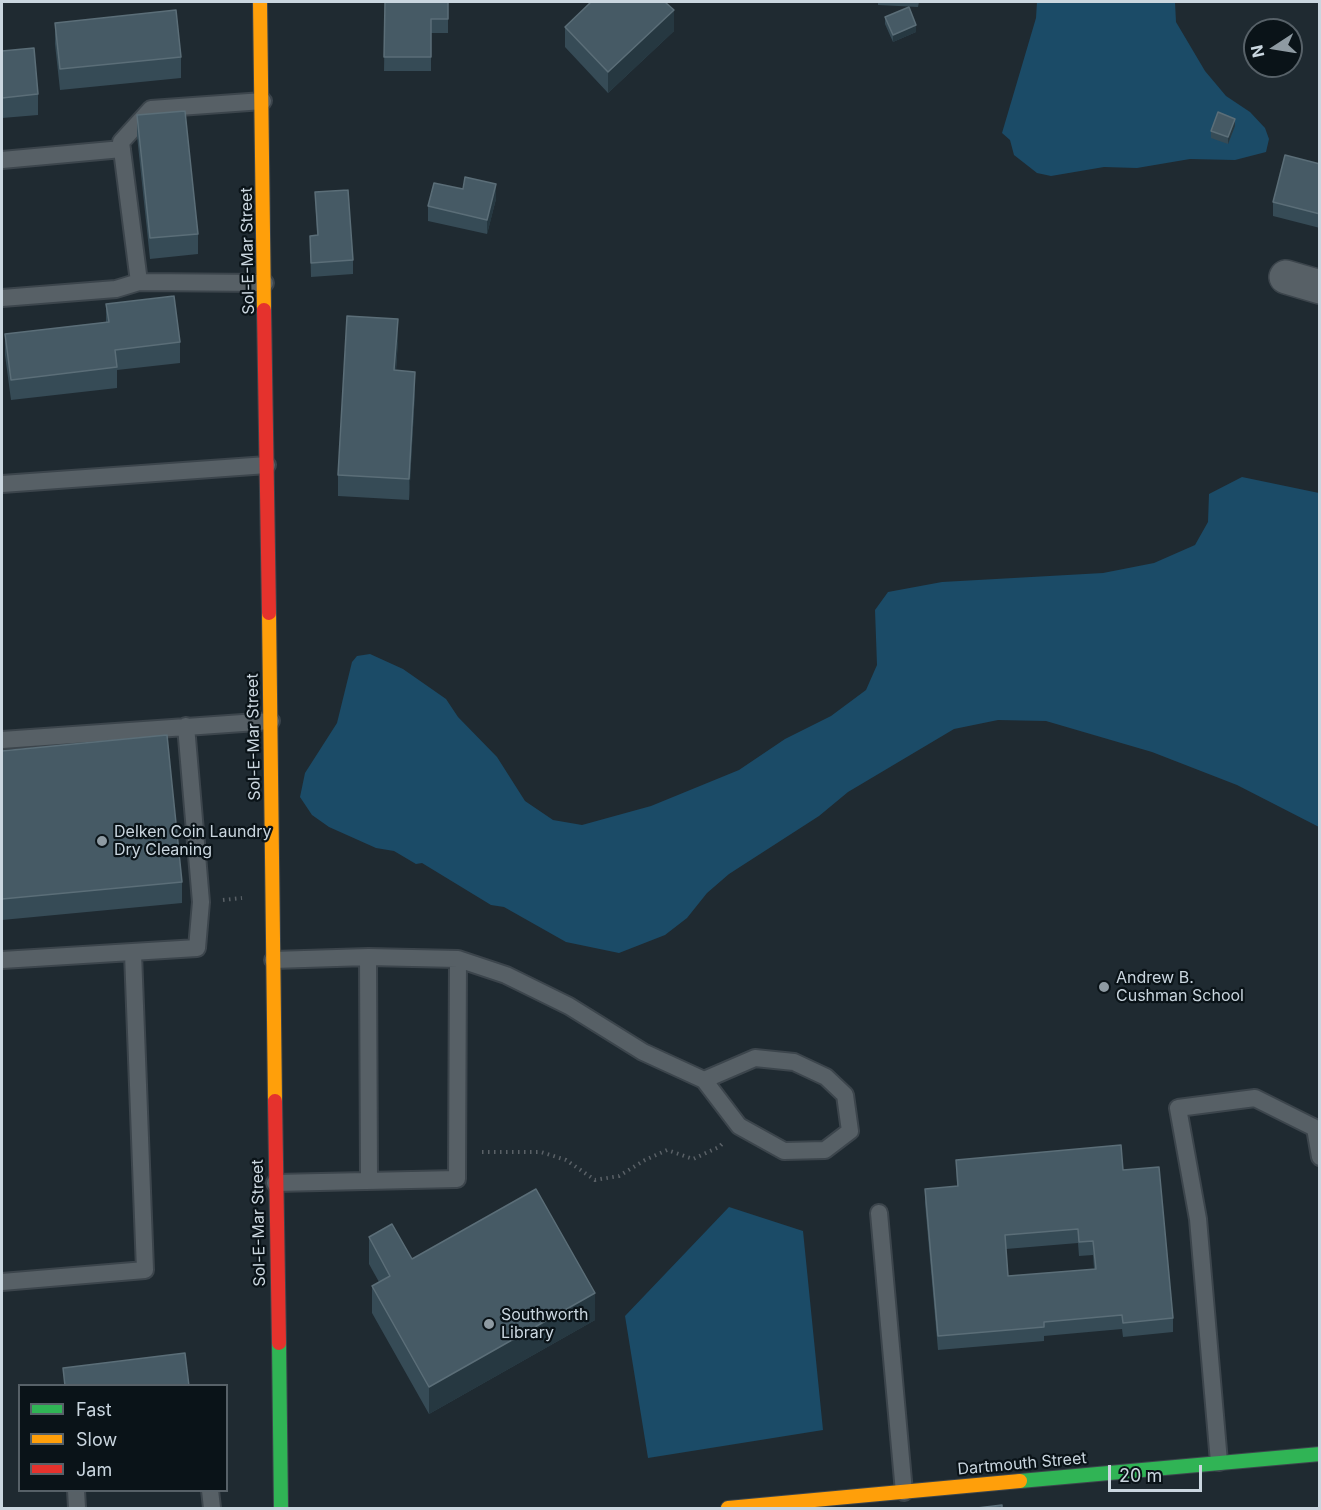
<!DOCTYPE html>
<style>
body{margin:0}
#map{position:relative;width:1321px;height:1510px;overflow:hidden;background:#1f2a31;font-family:Inter,sans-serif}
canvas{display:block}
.frame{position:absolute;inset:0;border:3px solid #cad6df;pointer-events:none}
.legend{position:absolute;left:18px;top:1384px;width:210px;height:108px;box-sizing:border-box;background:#0a1318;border:2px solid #576168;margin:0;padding:8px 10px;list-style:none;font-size:18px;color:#cad6df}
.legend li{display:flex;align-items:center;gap:12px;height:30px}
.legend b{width:30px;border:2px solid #576168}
.north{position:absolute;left:1243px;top:18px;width:60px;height:60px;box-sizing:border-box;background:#0a1318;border:2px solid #576168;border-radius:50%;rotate:258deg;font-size:16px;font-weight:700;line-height:24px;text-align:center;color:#cad6df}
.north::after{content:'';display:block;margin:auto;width:21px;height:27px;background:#8e9aa2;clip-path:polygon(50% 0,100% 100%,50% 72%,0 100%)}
.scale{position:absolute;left:1108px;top:1465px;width:94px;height:27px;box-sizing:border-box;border:3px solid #cad6df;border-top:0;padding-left:8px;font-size:18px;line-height:21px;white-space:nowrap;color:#cad6df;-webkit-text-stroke:4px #0a1318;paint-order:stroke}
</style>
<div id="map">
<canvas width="1321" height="1510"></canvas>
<div class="frame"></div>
<ul class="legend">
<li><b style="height:8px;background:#30b455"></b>Fast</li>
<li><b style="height:8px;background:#ff9f0a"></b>Slow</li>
<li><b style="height:8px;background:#e5322d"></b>Jam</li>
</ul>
<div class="north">N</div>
<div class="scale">20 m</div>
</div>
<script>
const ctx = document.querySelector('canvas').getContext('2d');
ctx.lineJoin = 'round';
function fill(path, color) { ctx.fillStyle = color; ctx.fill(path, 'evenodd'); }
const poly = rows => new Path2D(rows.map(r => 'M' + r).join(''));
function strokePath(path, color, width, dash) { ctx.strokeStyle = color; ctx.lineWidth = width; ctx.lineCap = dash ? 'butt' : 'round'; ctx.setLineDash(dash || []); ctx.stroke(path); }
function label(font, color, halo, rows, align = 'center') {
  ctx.font = font + ' Inter,sans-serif'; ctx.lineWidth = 4.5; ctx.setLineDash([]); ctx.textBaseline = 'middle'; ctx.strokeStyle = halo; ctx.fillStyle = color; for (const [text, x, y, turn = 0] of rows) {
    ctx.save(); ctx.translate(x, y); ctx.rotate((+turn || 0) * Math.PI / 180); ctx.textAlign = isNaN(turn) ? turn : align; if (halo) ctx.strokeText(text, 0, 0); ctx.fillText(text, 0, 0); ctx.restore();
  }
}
fill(poly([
 [1037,2,1175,2,1176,22,1205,71,1226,96,1250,112,1265,128,1269,139,1266,152,1235,160,1190,159,1137,168,1104,167,1051,176,1037,173,1014,155,1010,140,1002,133,1036,18],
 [1242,477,1319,493,1319,827,1237,785,1152,752,1046,721,998,720,954,729,848,792,819,816,729,874,707,893,687,918,665,935,619,953,566,942,504,907,491,905,422,863,416,864,394,851,376,848,329,827,312,815,300,797,305,773,337,723,352,662,357,656,370,654,403,669,446,699,458,717,497,757,525,801,553,820,582,825,651,806,739,770,785,739,831,716,866,690,877,665,875,610,888,592,942,582,1103,573,1154,563,1195,545,1208,522,1209,494],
 [729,1207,803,1231,823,1430,648,1458,625,1316]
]), '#1b4b67');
const lane = poly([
 [2,160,122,149],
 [139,282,265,283],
 [2,298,116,289,139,282,121,142,151,109,263,101],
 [2,484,267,465],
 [2,740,271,721],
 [368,957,369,1181],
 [2,960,197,948,201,902,186,726],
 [273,960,368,957,458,959,506,975,569,1006,643,1052,704,1080,739,1126,784,1151,825,1150,850,1131,845,1095,826,1077,794,1062,755,1058,704,1080],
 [275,1183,457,1179,458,959],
 [879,1213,904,1492],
 [2,1282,145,1270,133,953],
 [1219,1462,1198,1219,1178,1108,1255,1098,1315,1128,1320,1157],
 [76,1490,77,1508],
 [210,1490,212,1508]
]);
const street = poly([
 [1286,277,1320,287]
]);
const fast = poly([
 [279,1343,281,1508],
 [1020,1481,1320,1454]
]);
const slow = poly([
 [260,2,264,310],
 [269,613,275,1101],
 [728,1508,1020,1481]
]);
const jam = poly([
 [264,310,269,613],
 [275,1101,279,1343]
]);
strokePath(lane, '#3c454c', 20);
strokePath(street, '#3c454c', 36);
strokePath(fast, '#3c454c', 16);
strokePath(slow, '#3c454c', 16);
strokePath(jam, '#3c454c', 16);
strokePath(poly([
 [223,900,242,898],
 [482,1152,541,1152,566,1160,595,1180,619,1176,645,1160,667,1150,693,1159,719,1147,724,1142]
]), '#5a6167', 4, [1.5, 4.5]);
strokePath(lane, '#576066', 16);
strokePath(street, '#576066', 33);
strokePath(fast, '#30b455', 14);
strokePath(slow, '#ff9f0a', 14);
strokePath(jam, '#e5322d', 14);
fill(poly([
 [385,2,448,2,448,33,431,33,431,71,384,71],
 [878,2,919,2,918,7,878,5],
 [885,17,916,32,893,42,885,24],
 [55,23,181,57,181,78,60,90,55,44],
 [565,27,674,31,608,93,565,47],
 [2,51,38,94,38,115,2,118],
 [137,115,198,234,198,254,150,259,137,136],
 [1235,126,1228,144,1211,138,1211,131],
 [1320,164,1320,228,1273,216,1273,202],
 [463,189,496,199,487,234,428,221,428,206],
 [315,192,353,260,353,274,311,277,310,236,317,235],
 [106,304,180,342,180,363,117,370,117,388,11,400,5,355,5,334,106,322],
 [398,340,396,371,415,392,409,500,338,496,338,475],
 [2,751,182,882,182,903,2,920],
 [956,1160,1123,1170,1173,1318,1173,1332,1123,1337,1122,1329,1044,1336,1044,1341,938,1350,925,1203,925,1189,957,1186],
 [1078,1243,1079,1256,1093,1255,1094,1269,1008,1276,1006,1249],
 [369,1237,412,1259,595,1320,429,1414,372,1313,372,1286,379,1282,369,1264]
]), '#364b56');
fill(poly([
 [674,10,674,31,608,93,608,72],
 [916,25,916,32,893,42,893,35],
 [1235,119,1235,126,1228,144,1228,137],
 [496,184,496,199,487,234,487,220],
 [398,319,398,340,394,391,394,370],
 [415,372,415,392,409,500,409,479],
 [595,1293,595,1320,429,1414,429,1387]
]), '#263841');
const building = poly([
 [385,2,448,2,448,19,431,19,431,57,384,57,385,2],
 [591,2,665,2,674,10,608,72,565,27,591,2],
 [909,7,916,25,893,35,885,17,909,7],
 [176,10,181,57,60,69,55,23,176,10],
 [34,48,38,94,2,98,2,51,34,48],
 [185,111,198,234,150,238,137,115,185,111],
 [1218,112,1235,119,1228,137,1211,131,1218,112],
 [1285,155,1320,164,1320,214,1273,202,1285,155],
 [465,177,496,184,487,220,428,206,434,183,463,189,465,177],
 [348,190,353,260,311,263,310,236,318,235,315,192,348,190],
 [174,296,180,342,115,350,117,367,11,380,5,334,109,322,106,304,174,296],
 [347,316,398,319,394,370,415,372,409,479,338,475,347,316],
 [167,735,182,882,2,899,2,751,167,735],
 [1121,1145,1123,1170,1159,1167,1173,1318,1123,1323,1122,1315,1044,1322,1044,1327,938,1336,925,1189,958,1186,956,1160,1121,1145],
 [1078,1229,1079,1242,1093,1241,1096,1269,1008,1276,1005,1235,1078,1229],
 [536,1189,595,1293,429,1387,372,1286,390,1276,369,1237,392,1224,412,1259,536,1189],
 [185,1353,189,1386,65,1386,63,1368,185,1353],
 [1002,1505,1002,1509,978,1509,977,1508,1002,1505]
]);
fill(building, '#465a65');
strokePath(building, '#5b6e78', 1.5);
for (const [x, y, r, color] of [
 [102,841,6,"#8e9aa2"],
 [1104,987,6,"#8e9aa2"],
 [489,1324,6,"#8e9aa2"]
]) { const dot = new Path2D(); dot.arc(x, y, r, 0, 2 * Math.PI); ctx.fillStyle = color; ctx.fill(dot); strokePath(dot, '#0a1318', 2); }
label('16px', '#cad6df', '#0a1318', [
 ["Sol-E-Mar Street",248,251,-91],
 ["Sol-E-Mar Street",254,737,-91],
 ["Sol-E-Mar Street",259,1223,-91],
 ["Dartmouth Street",1022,1464,-5]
]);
label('16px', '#cad6df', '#0a1318', [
 ["Delken Coin Laundry",114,832],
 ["Dry Cleaning",114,850],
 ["Andrew B.",1116,978],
 ["Cushman School",1116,996],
 ["Southworth",501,1315],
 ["Library",501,1333]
], 'left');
</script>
